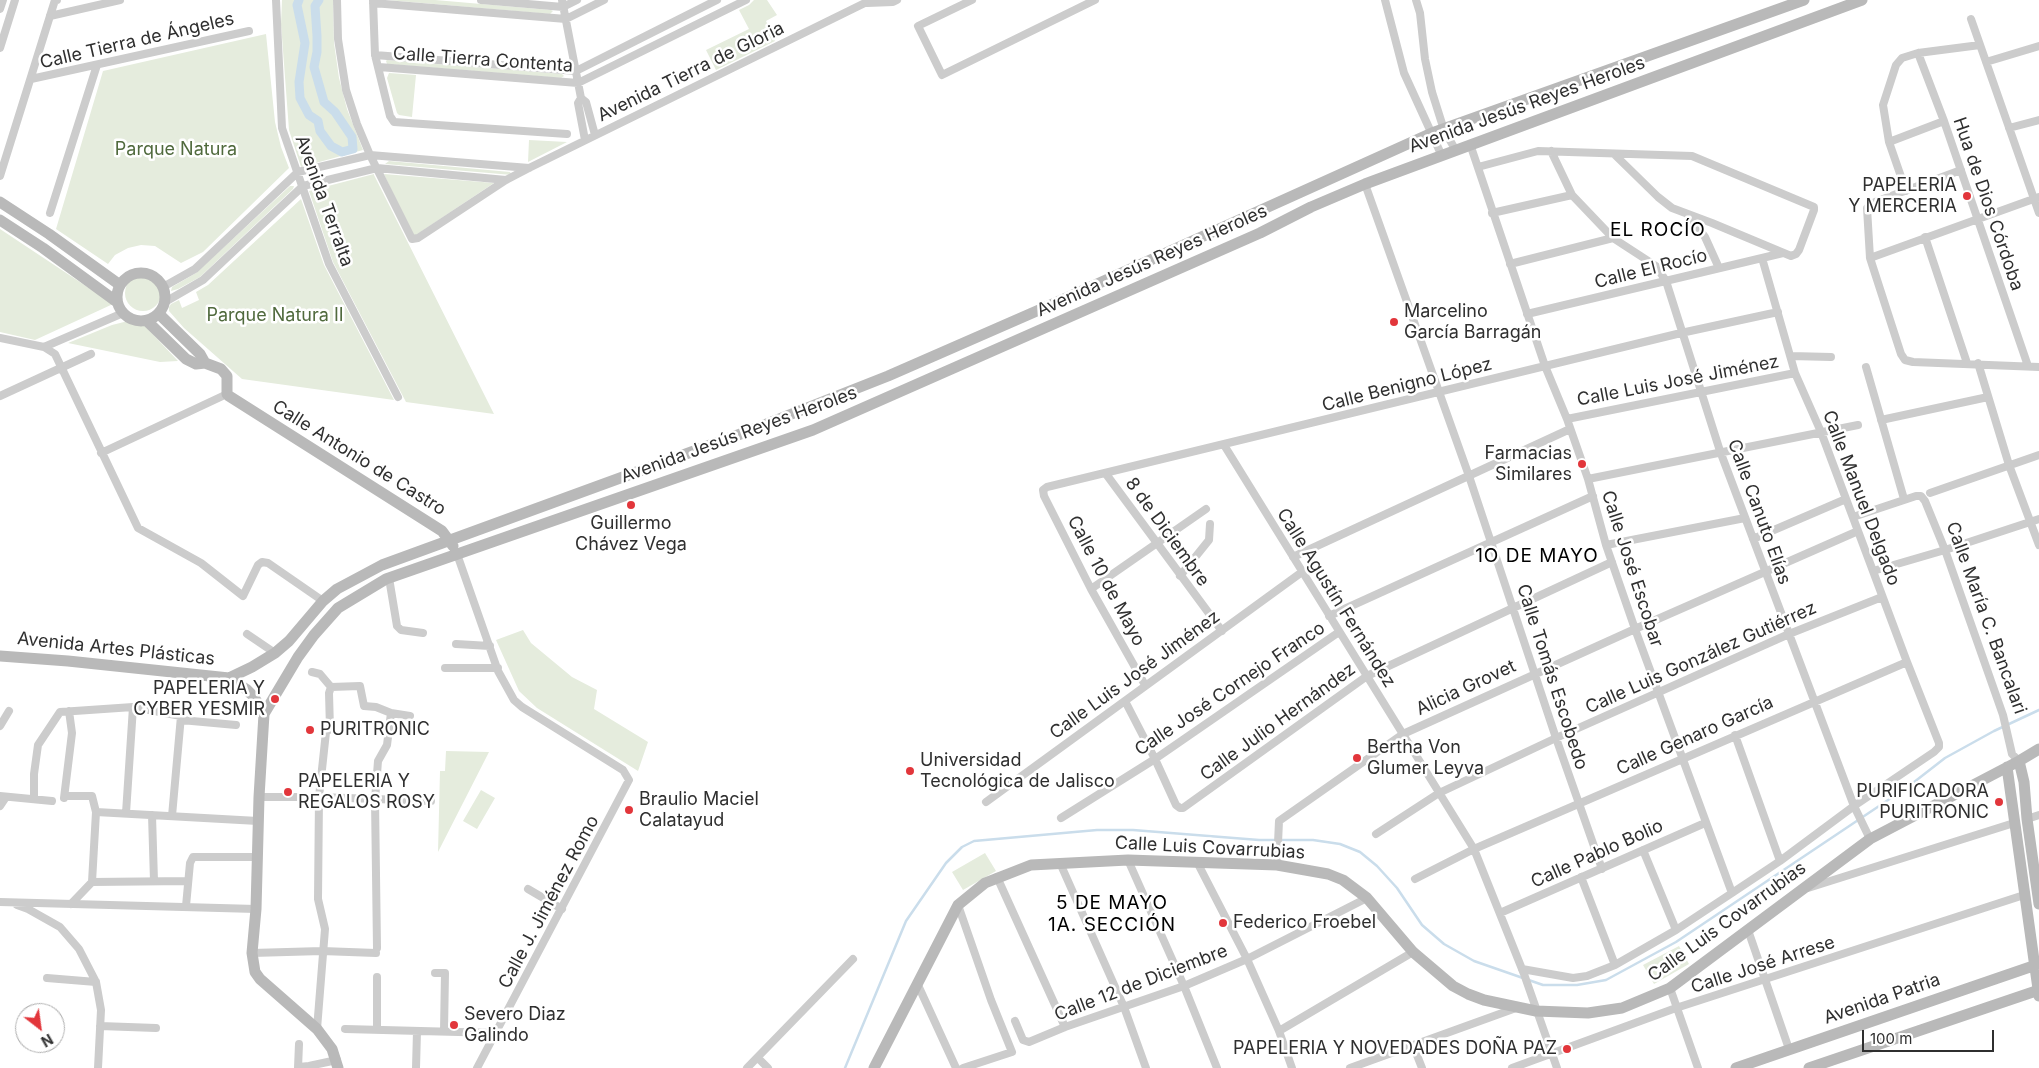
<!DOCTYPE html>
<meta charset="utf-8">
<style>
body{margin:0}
#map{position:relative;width:2039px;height:1068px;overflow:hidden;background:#fff;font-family:Inter,sans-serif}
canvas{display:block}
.north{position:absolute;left:15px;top:1003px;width:50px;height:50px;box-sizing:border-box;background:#fff;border:1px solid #acacac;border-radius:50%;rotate:150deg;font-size:14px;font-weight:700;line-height:20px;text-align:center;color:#2f2f2f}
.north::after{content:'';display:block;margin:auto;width:18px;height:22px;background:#e2363b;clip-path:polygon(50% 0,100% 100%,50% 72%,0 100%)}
.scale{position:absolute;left:1862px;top:1030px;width:132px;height:22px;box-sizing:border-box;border:2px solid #2f2f2f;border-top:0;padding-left:6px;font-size:15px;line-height:18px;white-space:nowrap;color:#2f2f2f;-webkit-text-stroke:4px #fff;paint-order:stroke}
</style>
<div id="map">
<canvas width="2039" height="1068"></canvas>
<div class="north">N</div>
<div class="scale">100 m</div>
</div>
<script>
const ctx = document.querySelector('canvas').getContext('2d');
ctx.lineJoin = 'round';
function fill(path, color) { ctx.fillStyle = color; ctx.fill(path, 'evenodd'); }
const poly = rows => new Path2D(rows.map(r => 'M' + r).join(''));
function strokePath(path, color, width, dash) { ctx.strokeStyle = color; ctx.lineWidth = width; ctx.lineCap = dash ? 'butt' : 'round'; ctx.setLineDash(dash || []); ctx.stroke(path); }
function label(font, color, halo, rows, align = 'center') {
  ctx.font = font + ' Inter,sans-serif'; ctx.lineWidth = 5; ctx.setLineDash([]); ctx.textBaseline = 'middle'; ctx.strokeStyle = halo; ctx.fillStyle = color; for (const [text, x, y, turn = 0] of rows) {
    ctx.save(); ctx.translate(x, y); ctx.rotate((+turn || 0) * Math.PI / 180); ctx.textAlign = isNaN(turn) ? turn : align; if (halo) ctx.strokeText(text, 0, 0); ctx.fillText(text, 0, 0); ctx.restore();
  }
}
fill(poly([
 [282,0,333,0,334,43,339,78,347,109,363,150,301,167,289,130,281,24],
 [387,0,435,0,551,10,553,11,550,14],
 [754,0,767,0,777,15,766,21,775,41,716,70,706,50,749,29,739,10,749,5],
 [266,34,275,122,281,147,289,168,203,252,181,263,155,246,141,245,128,248,115,255,108,264,56,229,103,71],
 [387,60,562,74,564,76,561,78,387,64,386,61],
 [389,73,416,75,412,117,399,115,397,113,387,78],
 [529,140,567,142,528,162],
 [389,161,510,172,512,175,385,164],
 [374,174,374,175,494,414,406,402,333,262,309,191],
 [384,174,494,183,413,237],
 [290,186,294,186,293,189,200,277,178,289,171,291,172,287,196,273],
 [301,199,324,265,394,400,242,379,184,328,169,311,169,307,171,304,179,300,182,308,199,300,196,292,208,285],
 [0,229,113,304,35,340,0,332],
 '125 293a18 18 0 1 1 36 0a18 18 0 1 1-36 0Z',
 [124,322,139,323,145,326,178,361,160,362,68,343,112,325],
 [523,630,531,643,572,677,597,690,594,709,648,742,638,771,537,708,519,691,496,640],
 [446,751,489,752,438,852,440,771,445,771],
 [481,790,495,798,477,829,463,821],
 [985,853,996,871,963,890,952,872],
 [1679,946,1689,964,1654,984,1643,965]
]), '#e5ecdd');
strokePath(poly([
 [845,1068,906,921,946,863,962,847,974,841,1097,830,1133,830,1259,840,1313,840,1340,844,1360,852,1377,866,1397,888,1422,925,1444,944,1474,961,1543,985,1577,985,1606,980,1676,942,1909,786,1945,758,1994,731,2039,710]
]), '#caddeb', 2.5);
strokePath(poly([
 [299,0,297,5,305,43,299,82,300,98,309,115,318,121,320,131,331,146,342,152,353,149,352,137,335,112,324,102,314,67,317,52,317,36,315,6,319,0]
]), '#caddeb', 9);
strokePath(poly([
 [276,0,282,128,329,264,398,397],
 [337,0,338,39,346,90,357,124,370,155,412,239,418,238,506,180,529,168,871,0],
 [373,0,375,55,390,116,394,122,567,134],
 [481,0,563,7,577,0],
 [562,0,581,98,578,103,585,140],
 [972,0,918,26,942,75,1095,0],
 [1385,0,1404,73,1441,154],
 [1416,0,1420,13,1425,59,1432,92,1444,130,1455,149],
 [373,3,566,19,604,0],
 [867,3,893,2,897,0],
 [0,9,3,0],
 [50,16,120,0],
 [1971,19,2039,213],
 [0,48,15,0],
 [1918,53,1944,121,2028,366],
 [375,55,576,71,717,0],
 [1986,62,2039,46],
 [379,67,578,83,746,0],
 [31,79,249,31],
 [581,98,586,102,595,135],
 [2009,128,2039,120],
 [1889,142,1944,121],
 [1470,144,1545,366,1567,419,1588,479,1606,545,1635,629,1732,893],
 [1551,151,1572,195,1613,238,1656,266,1666,281,1720,451,1854,806,1870,839],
 [1478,167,1538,151,1692,156,1814,207,1814,210,1799,250,1796,254,1791,256,1712,223,1672,208,1658,197,1614,154],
 [1961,170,1875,202,1867,208,1870,258,1901,354,1905,360,1913,362,2039,367],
 [0,176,55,0,57,0],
 [1365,184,1469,476,1556,738,1602,869],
 [1906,191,1889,142,1883,105,1896,65,1902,58,1918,53,1980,45],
 [50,213,97,65],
 [1492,213,1572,195],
 [1688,215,1705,237,1719,268],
 [1925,237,1967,363],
 [1870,258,2039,197],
 [1510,264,1613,238],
 [163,287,195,269,298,172,370,155,529,168],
 [165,302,203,280,303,186,377,168,506,180],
 [1527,314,1783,253],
 [0,338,44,347,55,354,138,528,201,563,243,596,258,565,262,562,268,563,323,601],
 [44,347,123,313],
 [1791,356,1831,357],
 [1978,363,2009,465,2039,545],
 [1866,367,1904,499],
 [0,396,91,354],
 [1567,419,1795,373],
 [1881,420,1988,397],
 [1224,445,1474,849,1524,974,1557,1068],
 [101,453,227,394],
 [1106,474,1222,631],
 [1588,479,1858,425],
 [1930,493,2039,455],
 [1853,517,1916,496,1921,496,1925,501,1945,550,2003,715,2012,754,2019,761],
 [1753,539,1846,499],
 [1606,545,1745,518],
 [457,554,498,671,514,700,522,707,623,770,629,780,477,1068],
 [1293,557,1570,429],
 [1873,571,1945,550,2039,519],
 [1180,576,1209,540,1210,524],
 [389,578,397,626,401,630,423,633],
 [1091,589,1206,509],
 [1329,616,1593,496],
 [247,634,275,653],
 [456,644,490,646],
 [445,668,498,668],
 [312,672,320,674,331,687],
 [1145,685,1091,589,1044,496,1043,490,1047,487,1681,333,1778,312],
 [331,687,360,686,364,706,376,707,391,713,410,716],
 [1125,701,1155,759,1176,805,1180,808,1183,808,1367,676,1612,562],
 [181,720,236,725],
 [0,726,9,711],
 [1735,735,1780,861],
 [0,796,52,801],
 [67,796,92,796,96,812,92,882],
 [259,797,319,797,431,801],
 [64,798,72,733,69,711],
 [34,799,34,774,38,745,60,712,133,707,181,716,172,816],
 [986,802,1302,572],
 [0,806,6,797],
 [96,812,258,821],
 [126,813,133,707],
 [152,815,154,881],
 [1061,818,1155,759,1339,632],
 [2027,819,2039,815],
 [1376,834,1439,793,1556,738,1789,634,1882,597],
 [1643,850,1676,930],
 [1128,860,1184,986,1217,1068],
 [1197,862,1247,959,1279,1031,1292,1068],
 [1060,863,1124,1007,1146,1068],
 [1277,865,1279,821,1403,734,1635,629,1858,531],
 [997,877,1065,1027],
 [1581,877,1615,965],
 [1415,879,1474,849,1907,662],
 [1808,888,2014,823],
 [528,889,562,909],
 [0,902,256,909],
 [71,904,92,882,188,881],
 [17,905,28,909,60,927,79,949,96,982,101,1010,98,1068],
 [958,905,991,1000,1012,1052,963,1068],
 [186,906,190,863,193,857,257,857],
 [1500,913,1705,823],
 [1748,930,1789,1049],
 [377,948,375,800,378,761,387,745,391,713],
 [252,953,322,951,376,953],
 [1522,969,1573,978,1587,976,1615,965,1676,930,1732,893,1780,861,1854,806,1934,752,1939,747,1939,743,1907,662,1821,432,1795,373,1762,258],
 [435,973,445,973,444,1031],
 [377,977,377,1029],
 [47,978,96,982],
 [917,983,956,1068],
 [1670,988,1698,1068],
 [1015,1021,1023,1040,1029,1042,1065,1027,1184,986,1247,959,1367,898],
 [100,1026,156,1028],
 [317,1029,325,929,318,899,319,797,326,732,330,729,329,693,331,687],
 [345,1029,496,1033],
 [1279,1031,1413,952],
 [1413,1045,1422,1068],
 [758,1058,768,1068],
 [299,1067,309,1066,337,1060],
 [298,1068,299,1044],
 [416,1068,417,1031],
 [747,1068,853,959],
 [1350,1068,1516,1008],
 [1512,1068,1676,1008,2024,895]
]), '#ccc', 8);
strokePath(poly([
 [0,202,49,234,120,285],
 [0,220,43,248,117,302],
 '117 297a24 24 0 1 1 48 0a24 24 0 1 1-48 0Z',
 [159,314,200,354,205,363],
 [147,321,186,359,196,364,205,363,221,369,227,376,227,394,229,396,442,531,453,546],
 [0,656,68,661,229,678,246,689,254,697,264,714],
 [229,678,252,667,275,653,289,641,323,601,337,589,382,565,746,432,888,376,1055,303,1432,133,1804,0],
 [2019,761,2024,782,2027,819,2039,904],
 [2007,767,2039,996],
 [338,1068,332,1049,317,1029,260,979,255,972,252,953,256,909,259,797,264,714,298,657,314,635,338,608,386,579,813,430,1260,233,1311,207,1365,184,1862,0],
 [874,1068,958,905,985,883,1031,865,1128,860,1277,865,1328,874,1343,880,1367,898,1413,952,1453,986,1468,994,1484,1000,1536,1011,1588,1013,1622,1008,1670,988,1870,839,2019,761,2039,749],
 [1736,1068,2039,964],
 [1809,1068,2039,990]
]), '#b9b9b9', 11);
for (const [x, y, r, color] of [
 [1967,196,5,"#e2363b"],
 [1394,322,5,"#e2363b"],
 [1582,464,5,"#e2363b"],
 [631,505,5,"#e2363b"],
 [275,699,5,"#e2363b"],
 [310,730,5,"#e2363b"],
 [1357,758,5,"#e2363b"],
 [910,771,5,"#e2363b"],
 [288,792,5,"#e2363b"],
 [1999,802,5,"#e2363b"],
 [629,810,5,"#e2363b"],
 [1223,923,5,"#e2363b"],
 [454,1025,5,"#e2363b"],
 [1567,1049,5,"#e2363b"]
]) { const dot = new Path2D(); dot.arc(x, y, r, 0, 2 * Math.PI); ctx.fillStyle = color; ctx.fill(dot); strokePath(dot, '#fff', 2); }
label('18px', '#2f2f2f', '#fff', [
 ["Calle Tierra de Ángeles",137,41,-13],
 ["Calle Tierra Contenta",483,60,4],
 ["Avenida Tierra de Gloria",691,72,-26],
 ["Avenida Jesús Reyes Heroles",1527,105,-20],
 ["Avenida Terralta",324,201,70],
 ["Hua de Dios Córdoba",1988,204,71],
 ["Avenida Jesús Reyes Heroles",1152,261,-24],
 ["Calle El Rocío",1651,269,-14],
 ["Calle Luis José Jiménez",1678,381,-11],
 ["Calle Benigno López",1407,385,-14],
 ["Avenida Jesús Reyes Heroles",739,435,-20],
 ["Calle Antonio de Castro",359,458,32],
 ["Calle Manuel Delgado",1861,498,69],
 ["Calle Canuto Elías",1759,512,70],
 ["8 de Diciembre",1167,532,54],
 ["Calle José Escobar",1632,569,72],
 ["Calle 10 de Mayo",1106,581,62],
 ["Calle Agustín Fernández",1336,598,58],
 ["Calle María C. Bancalari",1986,618,70],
 ["Avenida Artes Plásticas",116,649,6],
 ["Calle Luis González Gutiérrez",1701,658,-24],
 ["Calle Luis José Jiménez",1135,675,-36],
 ["Calle Tomás Escobedo",1552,677,72],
 ["Alicia Grovet",1466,688,-25],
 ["Calle José Cornejo Franco",1230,689,-34],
 ["Calle Julio Hernández",1278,722,-36],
 ["Calle Genaro García",1695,736,-24],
 ["Calle Luis Covarrubias",1210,848,3],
 ["Calle Pablo Bolio",1597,854,-24],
 ["Calle J. Jiménez Romo",549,902,-62],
 ["Calle Luis Covarrubias",1727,922,-36],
 ["Calle José Arrese",1763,965,-18],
 ["Calle 12 de Diciembre",1141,983,-21],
 ["Avenida Patria",1882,999,-19]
]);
label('18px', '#506a3d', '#fff', [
 ["Parque Natura",176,150],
 ["Parque Natura II",275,316]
]);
label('18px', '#2f2f2f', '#fff', [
 ["PAPELERIA",1957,186,"right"],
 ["Y MERCERIA",1957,207,"right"],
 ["Marcelino",1404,312],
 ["García Barragán",1404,333],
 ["Farmacias",1572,454,"right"],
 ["Similares",1572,475,"right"],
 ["Guillermo",631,524,"center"],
 ["Chávez Vega",631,545,"center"],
 ["PAPELERIA Y",265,689,"right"],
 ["CYBER YESMIR",265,710,"right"],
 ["PURITRONIC",320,730],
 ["Bertha Von",1367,748],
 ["Glumer Leyva",1367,769],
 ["Universidad",920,761],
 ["Tecnológica de Jalisco",920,782],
 ["PAPELERIA Y",298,782],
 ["REGALOS ROSY",298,803],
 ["PURIFICADORA",1989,792,"right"],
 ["PURITRONIC",1989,813,"right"],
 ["Braulio Maciel",639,800],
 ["Calatayud",639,821],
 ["Federico Froebel",1233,923],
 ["Severo Diaz",464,1015],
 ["Galindo",464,1036],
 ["PAPELERIA Y NOVEDADES DOÑA PAZ",1557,1049,"right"]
], 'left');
ctx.letterSpacing = '1px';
label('19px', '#000', '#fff', [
 ["EL ROCÍO",1658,230],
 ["1O DE MAYO",1537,556],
 ["5 DE MAYO",1112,903],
 ["1A. SECCIÓN",1112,925]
]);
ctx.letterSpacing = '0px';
</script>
